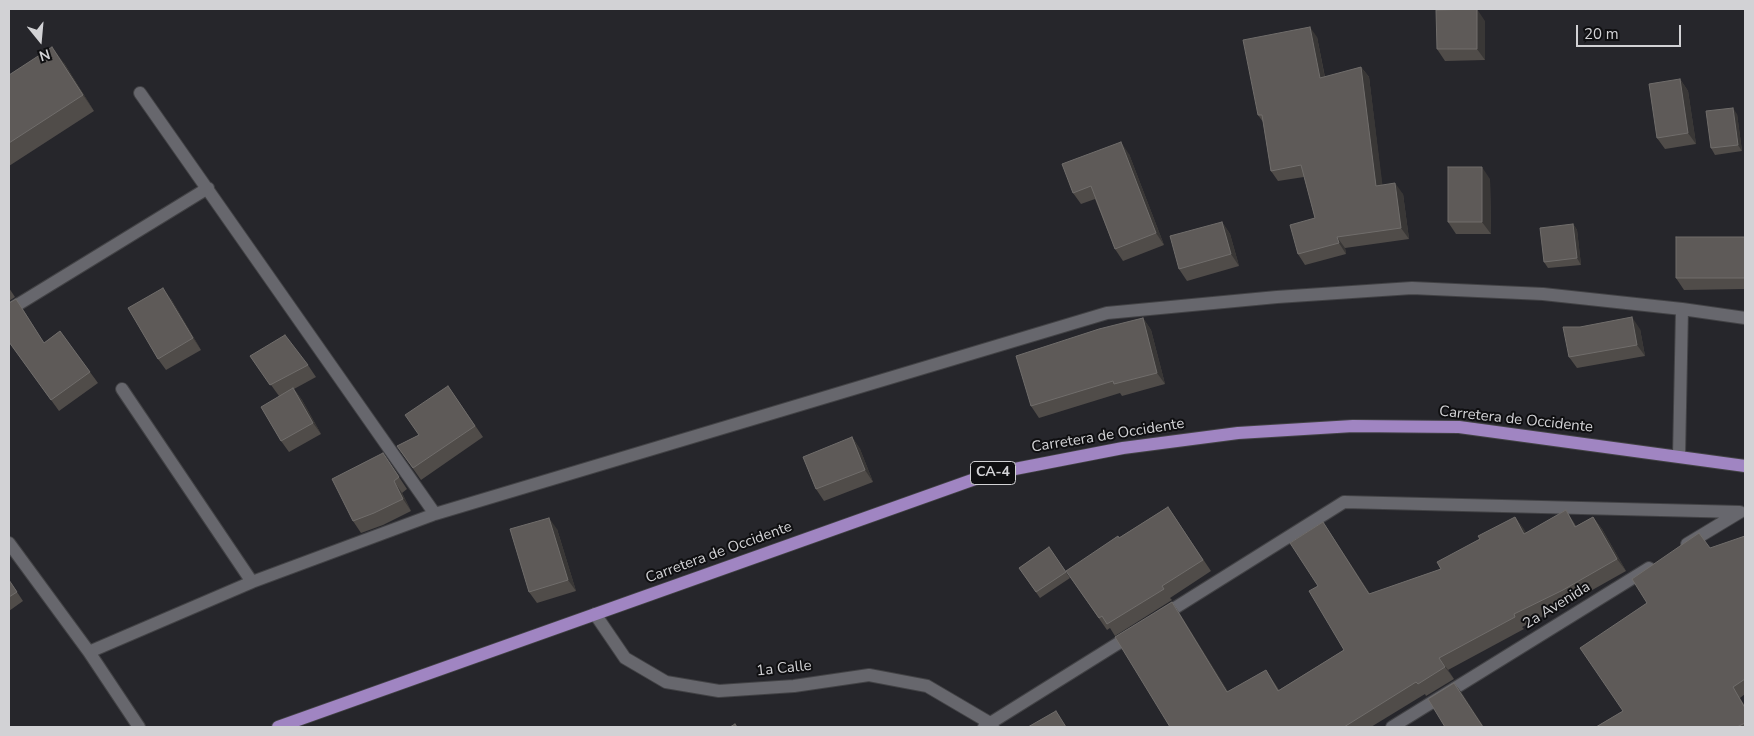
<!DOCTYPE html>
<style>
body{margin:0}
#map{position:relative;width:1754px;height:736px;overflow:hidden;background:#26262b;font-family:"Nunito Sans",sans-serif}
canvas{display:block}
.frame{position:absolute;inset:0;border:10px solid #d2d2d5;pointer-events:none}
.north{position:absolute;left:15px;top:15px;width:50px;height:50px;-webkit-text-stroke:4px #0f0f11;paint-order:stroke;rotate:163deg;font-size:14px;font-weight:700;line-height:20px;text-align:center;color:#d2d2d5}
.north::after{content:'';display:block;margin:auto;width:18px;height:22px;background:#d2d2d5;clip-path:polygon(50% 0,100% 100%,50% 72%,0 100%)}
.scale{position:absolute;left:1576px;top:25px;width:105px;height:22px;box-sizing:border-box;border:2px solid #d2d2d5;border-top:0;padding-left:6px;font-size:15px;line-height:18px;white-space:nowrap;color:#d2d2d5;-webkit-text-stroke:4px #0f0f11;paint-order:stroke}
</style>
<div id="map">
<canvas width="1754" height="736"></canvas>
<div class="frame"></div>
<div class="north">N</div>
<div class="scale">20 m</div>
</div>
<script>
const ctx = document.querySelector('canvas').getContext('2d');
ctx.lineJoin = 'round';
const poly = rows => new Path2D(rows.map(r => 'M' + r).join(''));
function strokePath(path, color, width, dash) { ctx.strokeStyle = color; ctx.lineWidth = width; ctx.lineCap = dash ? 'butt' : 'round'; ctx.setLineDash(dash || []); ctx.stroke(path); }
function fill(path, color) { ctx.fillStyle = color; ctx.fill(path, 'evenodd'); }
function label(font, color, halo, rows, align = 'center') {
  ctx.font = font + ' "Nunito Sans",sans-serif'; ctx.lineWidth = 4; ctx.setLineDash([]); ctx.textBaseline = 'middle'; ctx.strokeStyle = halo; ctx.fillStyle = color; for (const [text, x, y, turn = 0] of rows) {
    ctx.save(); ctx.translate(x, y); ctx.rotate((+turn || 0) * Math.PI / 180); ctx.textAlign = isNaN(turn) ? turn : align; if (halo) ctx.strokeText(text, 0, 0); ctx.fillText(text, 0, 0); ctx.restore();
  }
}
const minor = poly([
 [140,93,435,514],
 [9,310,208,188],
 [122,389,252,582],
 [1679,456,1682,309],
 [9,543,89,652,139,727],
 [1687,544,1740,512],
 [595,614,625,658,666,682,719,691,794,686,869,675,927,686,990,723,993,727],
 [1162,616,1344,502,1740,512],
 [89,652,252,582,435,514,1107,313,1277,297,1412,288,1543,294,1682,309,1745,318],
 [984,727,1133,634],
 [1392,727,1649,568]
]);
const primary = poly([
 [278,727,989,474,1123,448,1238,433,1353,426,1459,427,1745,466]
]);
strokePath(minor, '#424245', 14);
strokePath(primary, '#424245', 14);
strokePath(minor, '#67676d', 12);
strokePath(primary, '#a085c2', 12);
fill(poly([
 [1485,21,1485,60,1445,61,1437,49],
 [1317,37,1325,77,1361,67,1369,77,1382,185,1403,194,1409,239,1345,248,1346,254,1305,265,1298,254,1315,218,1304,177,1278,181,1271,171,1263,122,1258,115],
 [64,63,94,111,9,166,9,75],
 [1680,79,1688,91,1696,144,1665,149,1657,138],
 [1737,114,1742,151,1715,155,1711,148],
 [1129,154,1164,245,1123,261,1115,249,1095,199,1081,204,1073,193],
 [1490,179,1491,234,1456,234,1448,222],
 [1222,222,1230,234,1239,266,1187,281,1179,269],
 [1573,224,1577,230,1581,265,1548,268,1544,262],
 [1745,237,1745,289,1684,290,1676,278],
 [9,288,15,297,9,301],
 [171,299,201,350,166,370,158,359],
 [24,311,44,343,60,331,98,383,59,411,9,342],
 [1143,318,1151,330,1165,384,1122,396,1120,393,1039,418,1031,406],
 [1640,329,1645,356,1577,368,1569,357],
 [250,356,308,365,316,377,294,389,302,400,321,434,289,452,281,441,279,396],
 [448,386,483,437,421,480,397,446,419,435],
 [852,437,860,449,873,482,824,501,816,489],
 [383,453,407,489,402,493,411,511,383,525,361,533,353,521],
 [1168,507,1211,571,1170,598,1172,600,1115,636,1110,628,1107,630,1066,571],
 [1566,510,1576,526,1593,517,1602,529,1626,571,1571,602,1522,627,1524,629,1448,670,1454,679,1426,696,1425,694,1371,727,1170,727,1172,602,1180,614,1228,692,1266,670,1279,690,1344,650,1318,586,1323,522,1370,594,1441,569,1480,539,1515,517,1526,533],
 [557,529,576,591,537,603,529,592],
 [1745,536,1745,694,1740,698,1745,706,1745,727,1596,727,1623,711,1647,603],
 [1049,547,1070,578,1040,598,1019,568],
 [9,580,23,601,9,611]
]), '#504c49');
fill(poly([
 [1477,9,1485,21,1485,60,1477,49],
 [1310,27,1317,37,1327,89,1320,78],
 [52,47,64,63,94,111,83,95],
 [1361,67,1369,77,1384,197,1376,186],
 [1680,79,1688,91,1696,144,1688,133],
 [1733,108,1737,114,1742,151,1738,145],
 [1121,142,1129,154,1164,245,1156,233],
 [1482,167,1490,179,1491,234,1482,222],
 [1395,183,1403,194,1409,239,1401,228],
 [1222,222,1230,234,1239,266,1231,254],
 [1573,224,1577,230,1581,265,1577,258],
 [1337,237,1345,248,1346,254,1339,243],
 [163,288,171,299,201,350,193,338],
 [1632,317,1640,329,1645,356,1637,345],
 [1143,318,1151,330,1165,384,1157,373],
 [293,388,302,400,321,434,313,423],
 [852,437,860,449,873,482,865,470],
 [394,481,402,493,411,511,403,499],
 [1515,517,1524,529,1533,546,1524,534],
 [1593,517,1602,529,1626,571,1617,559],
 [549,518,557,529,576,591,568,580],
 [1323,522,1331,534,1378,606,1369,594],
 [1172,602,1180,614,1236,704,1227,692],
 [1439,658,1448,670,1454,679,1445,667],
 [1454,683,1462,693,1484,727,1483,727]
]), '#393736');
const building = poly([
 [1477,9,1477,49,1437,49,1436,10,1477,9],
 [1310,27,1320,78,1361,67,1376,186,1395,183,1401,228,1337,237,1339,243,1298,254,1290,225,1315,218,1301,165,1271,171,1262,115,1258,115,1243,40,1310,27],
 [52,47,83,95,9,143,9,75,52,47],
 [1680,79,1688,133,1657,138,1649,84,1680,79],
 [1733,108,1738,145,1711,148,1706,111,1733,108],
 [1121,142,1156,233,1115,249,1091,186,1073,193,1062,164,1121,142],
 [1448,167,1482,167,1482,222,1448,222,1448,167],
 [1222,222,1231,254,1179,269,1170,236,1222,222],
 [1573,224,1577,258,1544,262,1540,228,1573,224],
 [1676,237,1745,237,1745,278,1676,278,1676,237],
 [163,288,193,338,158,359,128,308,163,288],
 [16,299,44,343,60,331,90,372,51,400,9,342,9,303,16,299],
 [1632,317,1637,345,1569,357,1563,327,1580,327,1632,317],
 [1143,318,1157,373,1114,384,1113,381,1031,406,1016,356,1099,329,1143,318],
 [285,335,308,365,270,385,250,356,285,335],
 [448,386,475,426,413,468,397,446,419,435,405,415,448,386],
 [293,388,313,423,281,441,261,407,293,388],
 [852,437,865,470,816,489,803,457,852,437],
 [383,453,399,477,394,481,403,499,374,513,353,521,332,479,383,453],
 [1168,507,1203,560,1162,586,1164,589,1107,624,1102,616,1099,618,1066,571,1118,536,1119,538,1168,507],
 [1566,510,1575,527,1593,517,1617,559,1563,590,1514,614,1515,617,1439,658,1445,667,1418,684,1416,682,1344,727,1170,727,1115,637,1172,602,1227,692,1266,670,1278,691,1344,650,1309,591,1318,586,1290,543,1323,522,1369,594,1441,569,1437,562,1480,539,1478,536,1515,517,1524,534,1566,510],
 [549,518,568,580,529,592,510,529,549,518],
 [1699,533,1710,548,1745,536,1745,679,1733,687,1745,708,1745,723,1737,727,1596,727,1623,711,1580,648,1647,603,1632,579,1699,533],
 [1049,547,1066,572,1036,592,1019,568,1049,547],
 [9,580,17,592,9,597,9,580],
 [1454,683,1483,727,1445,727,1428,699,1454,683],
 [1056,711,1066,727,1028,727,1056,711],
 [735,724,737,727,730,727,735,724]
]);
fill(building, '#5e5a58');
strokePath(building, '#706d6b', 1);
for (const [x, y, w] of [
 [993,473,45]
]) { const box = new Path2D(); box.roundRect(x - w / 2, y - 11.5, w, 23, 4); ctx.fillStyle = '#0f0f11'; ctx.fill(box); strokePath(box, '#d2d2d5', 1); }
label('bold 14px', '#d2d2d5', null, [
 ["CA-4",993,473]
]);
label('15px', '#d2d2d5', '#0f0f11', [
 ["Carretera de Occidente",1516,420,6],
 ["Carretera de Occidente",1108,436,-9],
 ["Carretera de Occidente",719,553,-20],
 ["2a Avenida",1557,606,-32],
 ["1a Calle",784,669,-6]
]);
</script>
